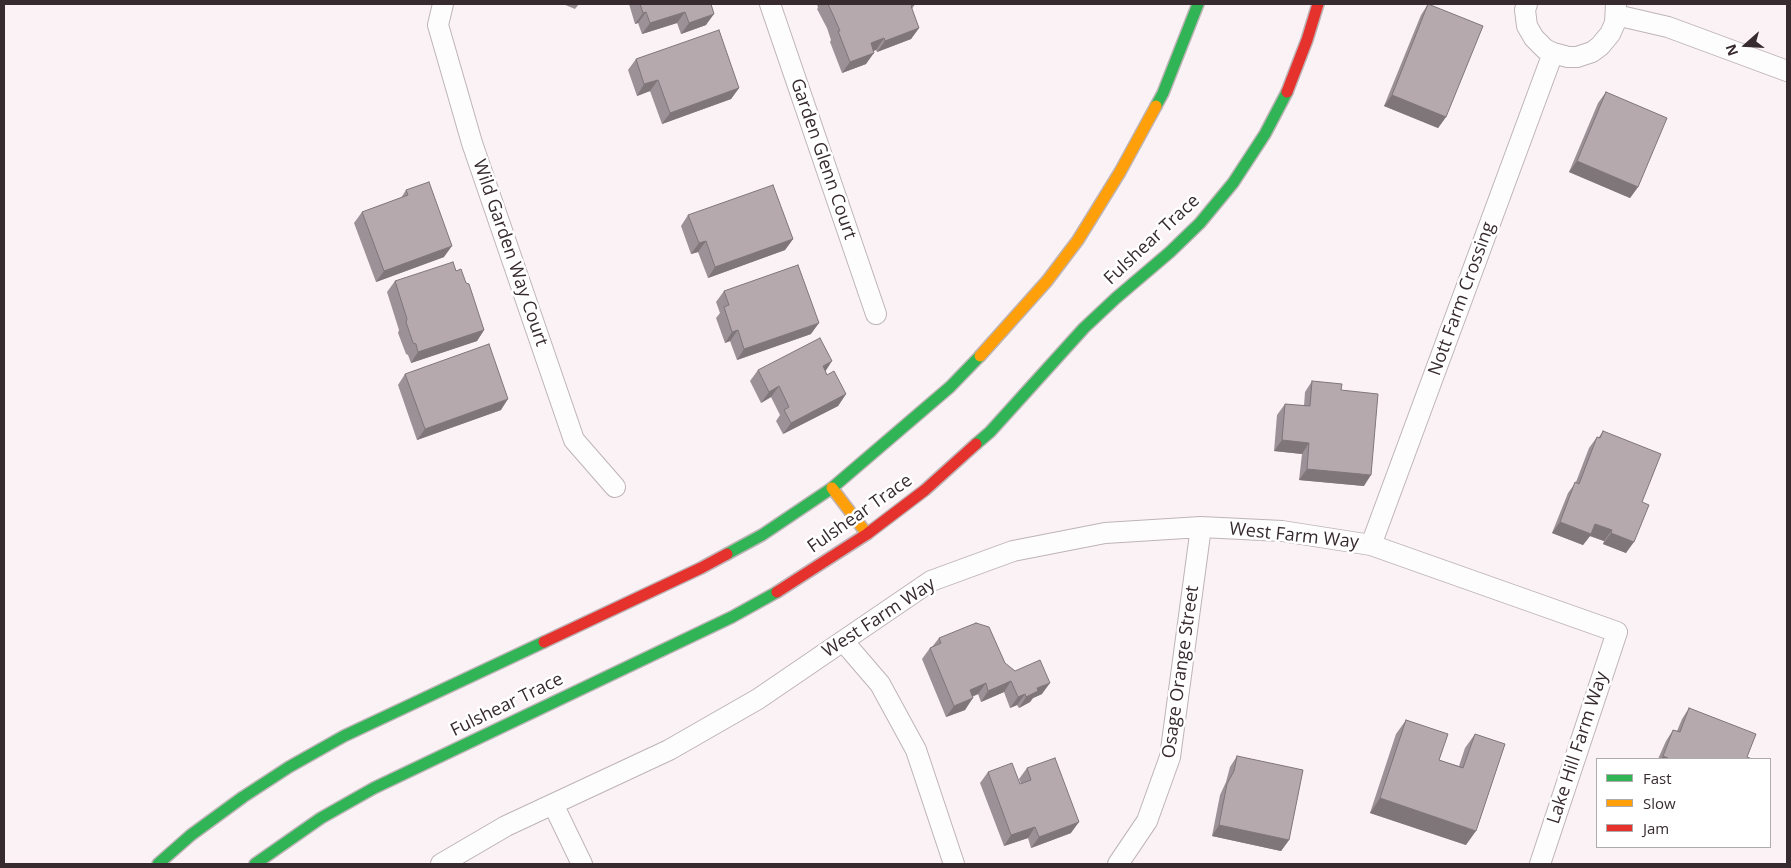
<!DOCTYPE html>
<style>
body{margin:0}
#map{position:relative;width:1791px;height:868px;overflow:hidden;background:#faf2f5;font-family:"Open Sans",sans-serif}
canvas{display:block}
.frame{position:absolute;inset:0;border:5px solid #372b30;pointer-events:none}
.legend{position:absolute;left:1596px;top:758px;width:175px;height:90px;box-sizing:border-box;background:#fff;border:1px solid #afaaac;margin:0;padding:6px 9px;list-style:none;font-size:15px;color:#372b30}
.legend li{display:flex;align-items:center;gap:10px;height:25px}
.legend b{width:25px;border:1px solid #afaaac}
.north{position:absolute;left:1721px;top:20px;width:50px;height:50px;-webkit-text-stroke:4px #fff;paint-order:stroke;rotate:251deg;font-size:14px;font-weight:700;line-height:20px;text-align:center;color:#372b30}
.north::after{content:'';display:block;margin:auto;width:18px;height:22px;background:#372b30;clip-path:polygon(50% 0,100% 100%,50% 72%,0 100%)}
</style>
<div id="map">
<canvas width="1791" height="868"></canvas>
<div class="frame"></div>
<ul class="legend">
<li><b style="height:6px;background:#30b455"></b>Fast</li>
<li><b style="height:6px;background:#ff9f0a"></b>Slow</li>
<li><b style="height:6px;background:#e5322d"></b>Jam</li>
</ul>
<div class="north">N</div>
</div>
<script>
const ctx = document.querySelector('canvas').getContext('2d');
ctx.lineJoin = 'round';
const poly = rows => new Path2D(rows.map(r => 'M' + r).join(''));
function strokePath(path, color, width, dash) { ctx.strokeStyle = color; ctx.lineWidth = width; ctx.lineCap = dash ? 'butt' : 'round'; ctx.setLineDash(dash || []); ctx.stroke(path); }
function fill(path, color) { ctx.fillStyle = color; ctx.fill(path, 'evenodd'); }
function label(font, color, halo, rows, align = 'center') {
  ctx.font = font + ' "Open Sans",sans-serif'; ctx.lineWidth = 5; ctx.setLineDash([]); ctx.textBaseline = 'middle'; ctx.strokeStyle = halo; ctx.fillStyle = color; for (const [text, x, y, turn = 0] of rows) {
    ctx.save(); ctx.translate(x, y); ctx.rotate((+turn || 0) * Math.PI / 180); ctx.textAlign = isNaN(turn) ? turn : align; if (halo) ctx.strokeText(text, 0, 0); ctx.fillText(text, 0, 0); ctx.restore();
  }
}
const street = poly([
 [443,4,438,25,472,143,574,440,615,487],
 [770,4,876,314],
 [1527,4,1525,10,1527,26,1534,38,1545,49,1553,53,1568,57,1577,57,1592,52,1600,46,1610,34,1615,23,1616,4],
 [1616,15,1668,27,1787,71],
 [1371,545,1553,53],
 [843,641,880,684,916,750,954,864],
 [553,804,582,864],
 [441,864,506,826,669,750,758,699,931,581,1013,551,1105,533,1201,527,1282,531,1371,545,1617,632,1540,864],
 [1118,864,1147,821,1170,757,1201,527]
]);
const fast = poly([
 [1156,106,1163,93,1198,4],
 [976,444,990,432,1084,328,1116,298,1170,252,1200,223,1233,183,1265,134,1287,92],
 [727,554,762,535,832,488,950,387,980,356],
 [158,864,191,835,243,797,289,767,344,736,544,642],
 [255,864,321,818,374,788,732,617,777,592]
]);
const slow = poly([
 [980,356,1047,281,1078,240,1120,172,1156,106],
 [832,488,867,534]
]);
const jam = poly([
 [1287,92,1307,40,1318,4],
 [777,592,867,534,925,490,976,444],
 [544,642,701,568,727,554]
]);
strokePath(street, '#beb4b7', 22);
strokePath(fast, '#beb4b7', 14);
strokePath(slow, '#beb4b7', 14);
strokePath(jam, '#beb4b7', 14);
strokePath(street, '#fefdfe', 20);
strokePath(fast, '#30b455', 11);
strokePath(slow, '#ff9f0a', 11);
strokePath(jam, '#e5322d', 11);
fill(poly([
 [563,4,580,4,580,5,579,4,575,9],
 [629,4,711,4,706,25,681,34,677,23,642,34,638,23,635,24],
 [817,4,915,4,912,9,919,28,911,39,877,52,876,50,873,51,866,64,842,73,830,42,831,40,827,28,817,9,818,8],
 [1428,4,1446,117,1438,128,1384,106,1421,15],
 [636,59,739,88,731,99,662,124,650,91,637,96,628,70],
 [1606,92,1638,187,1630,198,1569,172,1598,103],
 [406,190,444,257,376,282,354,223,362,212,401,198],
 [688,215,793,239,785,250,708,278,698,252,691,254,681,226],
 [456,271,466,283,484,330,477,341,411,363,408,355,406,354,398,333,399,330,387,292,395,281],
 [724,291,811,334,737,360,730,341,725,343,716,318,720,313,716,302],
 [758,370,825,371,827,375,846,394,838,406,783,434,776,421,780,415,771,397,761,403,750,381],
 [405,374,501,410,417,440,398,385],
 [1312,381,1341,390,1364,486,1299,480,1302,454,1274,451,1277,415,1285,404,1304,406,1305,392],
 [1603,431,1642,502,1626,553,1603,544,1604,541,1590,536,1583,545,1552,533,1568,493,1576,482,1589,448,1597,437,1599,437],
 [939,638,1005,663,1042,694,1033,698,1030,702,1019,708,1017,705,1010,708,1004,692,981,702,978,694,972,697,965,710,946,717,922,659,930,648,932,647],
 [1689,708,1747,757,1752,759,1658,759,1666,741,1673,730,1677,731,1682,719],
 [1406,720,1439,760,1459,766,1465,748,1475,734,1466,845,1370,813,1396,734],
 [1237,756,1289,840,1281,851,1212,836,1220,795,1226,782,1230,767],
 [1027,768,1071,833,1031,848,1028,838,1004,846,980,783,988,772,1020,784,1021,784,1019,779]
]), '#9c9196');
fill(poly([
 [646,12,638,23,635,24,643,13],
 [685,12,677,23,642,34,650,23],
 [714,14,706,25,681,34,689,23],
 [919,28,911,39,877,52,885,41],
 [884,38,876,50,863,54,871,43],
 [874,53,866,64,842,73,850,62],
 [658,80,650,91,637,96,644,84],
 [739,88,731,99,662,124,670,113],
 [1392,95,1446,117,1438,128,1384,106],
 [1577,161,1638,187,1630,198,1569,172],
 [793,239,785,250,708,278,715,267],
 [706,241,698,252,691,254,699,243],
 [452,246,444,257,376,282,384,271],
 [819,323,811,334,737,360,744,349],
 [484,330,477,341,411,363,418,352],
 [738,330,730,341,725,343,732,332],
 [832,361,825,372,823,366],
 [779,386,771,397,761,403,769,392],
 [846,394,838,406,783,434,791,423],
 [508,399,501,410,417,440,425,429],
 [1282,440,1309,443,1302,454,1274,451],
 [1307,469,1371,475,1364,486,1299,480],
 [1560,522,1595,524,1612,530,1604,541,1590,536,1583,545,1552,533],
 [1611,533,1634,542,1626,553,1603,544],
 [1011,681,1004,692,981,702,988,691],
 [986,683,978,694,962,701,970,690],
 [1050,683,1042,694,1033,698,1030,702,1019,708,1026,697,1037,688],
 [1025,694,1017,705,1010,708,1018,697],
 [973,698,965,710,946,717,954,706],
 [1663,756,1670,759,1661,759],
 [1380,798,1476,831,1466,845,1370,813],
 [1079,822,1071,833,1031,848,1039,837],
 [1219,825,1289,840,1281,851,1212,836],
 [1035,827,1028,838,1004,846,1011,835]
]), '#7f767a');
const building = poly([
 [640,4,711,4,714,14,689,23,685,12,650,23,646,12,643,13,640,4],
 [828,4,915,4,911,6,919,28,885,41,884,38,871,43,874,53,850,62,838,31,840,31,834,17,828,4],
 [1428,4,1483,26,1446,117,1392,95,1428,4],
 [719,30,739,88,670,113,658,80,644,84,636,59,719,30],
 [1606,92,1667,118,1638,187,1577,161,1606,92],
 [429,182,452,246,384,271,362,212,408,195,406,190,429,182],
 [773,185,793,239,715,267,706,241,699,243,688,215,773,185],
 [453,262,456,271,461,269,466,283,469,284,484,330,418,352,416,344,413,343,406,322,407,319,395,281,453,262],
 [798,265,819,323,744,349,738,330,732,332,724,307,729,305,724,291,798,265],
 [820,338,832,361,823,366,827,375,834,371,846,394,791,423,784,410,789,407,779,386,769,392,758,370,820,338],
 [489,344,508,399,425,429,405,374,489,344],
 [1312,381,1342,384,1341,390,1378,394,1371,475,1307,469,1309,443,1282,440,1285,404,1310,406,1312,381],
 [1603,431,1661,454,1642,502,1649,505,1634,542,1611,533,1612,530,1595,524,1591,534,1560,522,1575,482,1579,484,1597,437,1600,438,1603,431],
 [976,623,989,627,1005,663,1015,671,1040,660,1050,683,1037,688,1038,691,1026,697,1025,694,1018,697,1011,681,988,691,986,683,970,690,973,698,954,706,930,648,941,643,939,638,976,623],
 [1689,708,1756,734,1747,757,1752,759,1670,759,1663,756,1673,730,1680,732,1689,708],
 [1406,720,1448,734,1439,760,1463,768,1475,734,1505,744,1476,831,1380,798,1406,720],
 [1237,756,1303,770,1289,840,1219,825,1227,784,1234,771,1237,756],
 [1055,758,1079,822,1039,837,1035,827,1011,835,988,772,1012,763,1020,784,1031,780,1027,768,1055,758]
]);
fill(building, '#b5a9ae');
strokePath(building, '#7f767a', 1);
label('18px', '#372b30', '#fff', [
 ["Garden Glenn Court",823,159,71],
 ["Fulshear Trace",1152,240,-43],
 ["Wild Garden Way Court",510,253,71],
 ["Nott Farm Crossing",1462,299,-70],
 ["Fulshear Trace",860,514,-35],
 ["West Farm Way",1294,536,6],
 ["West Farm Way",879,618,-33],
 ["Osage Orange Street",1181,672,-82],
 ["Fulshear Trace",507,705,-26],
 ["Lake Hill Farm Way",1578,748,-72]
]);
</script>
